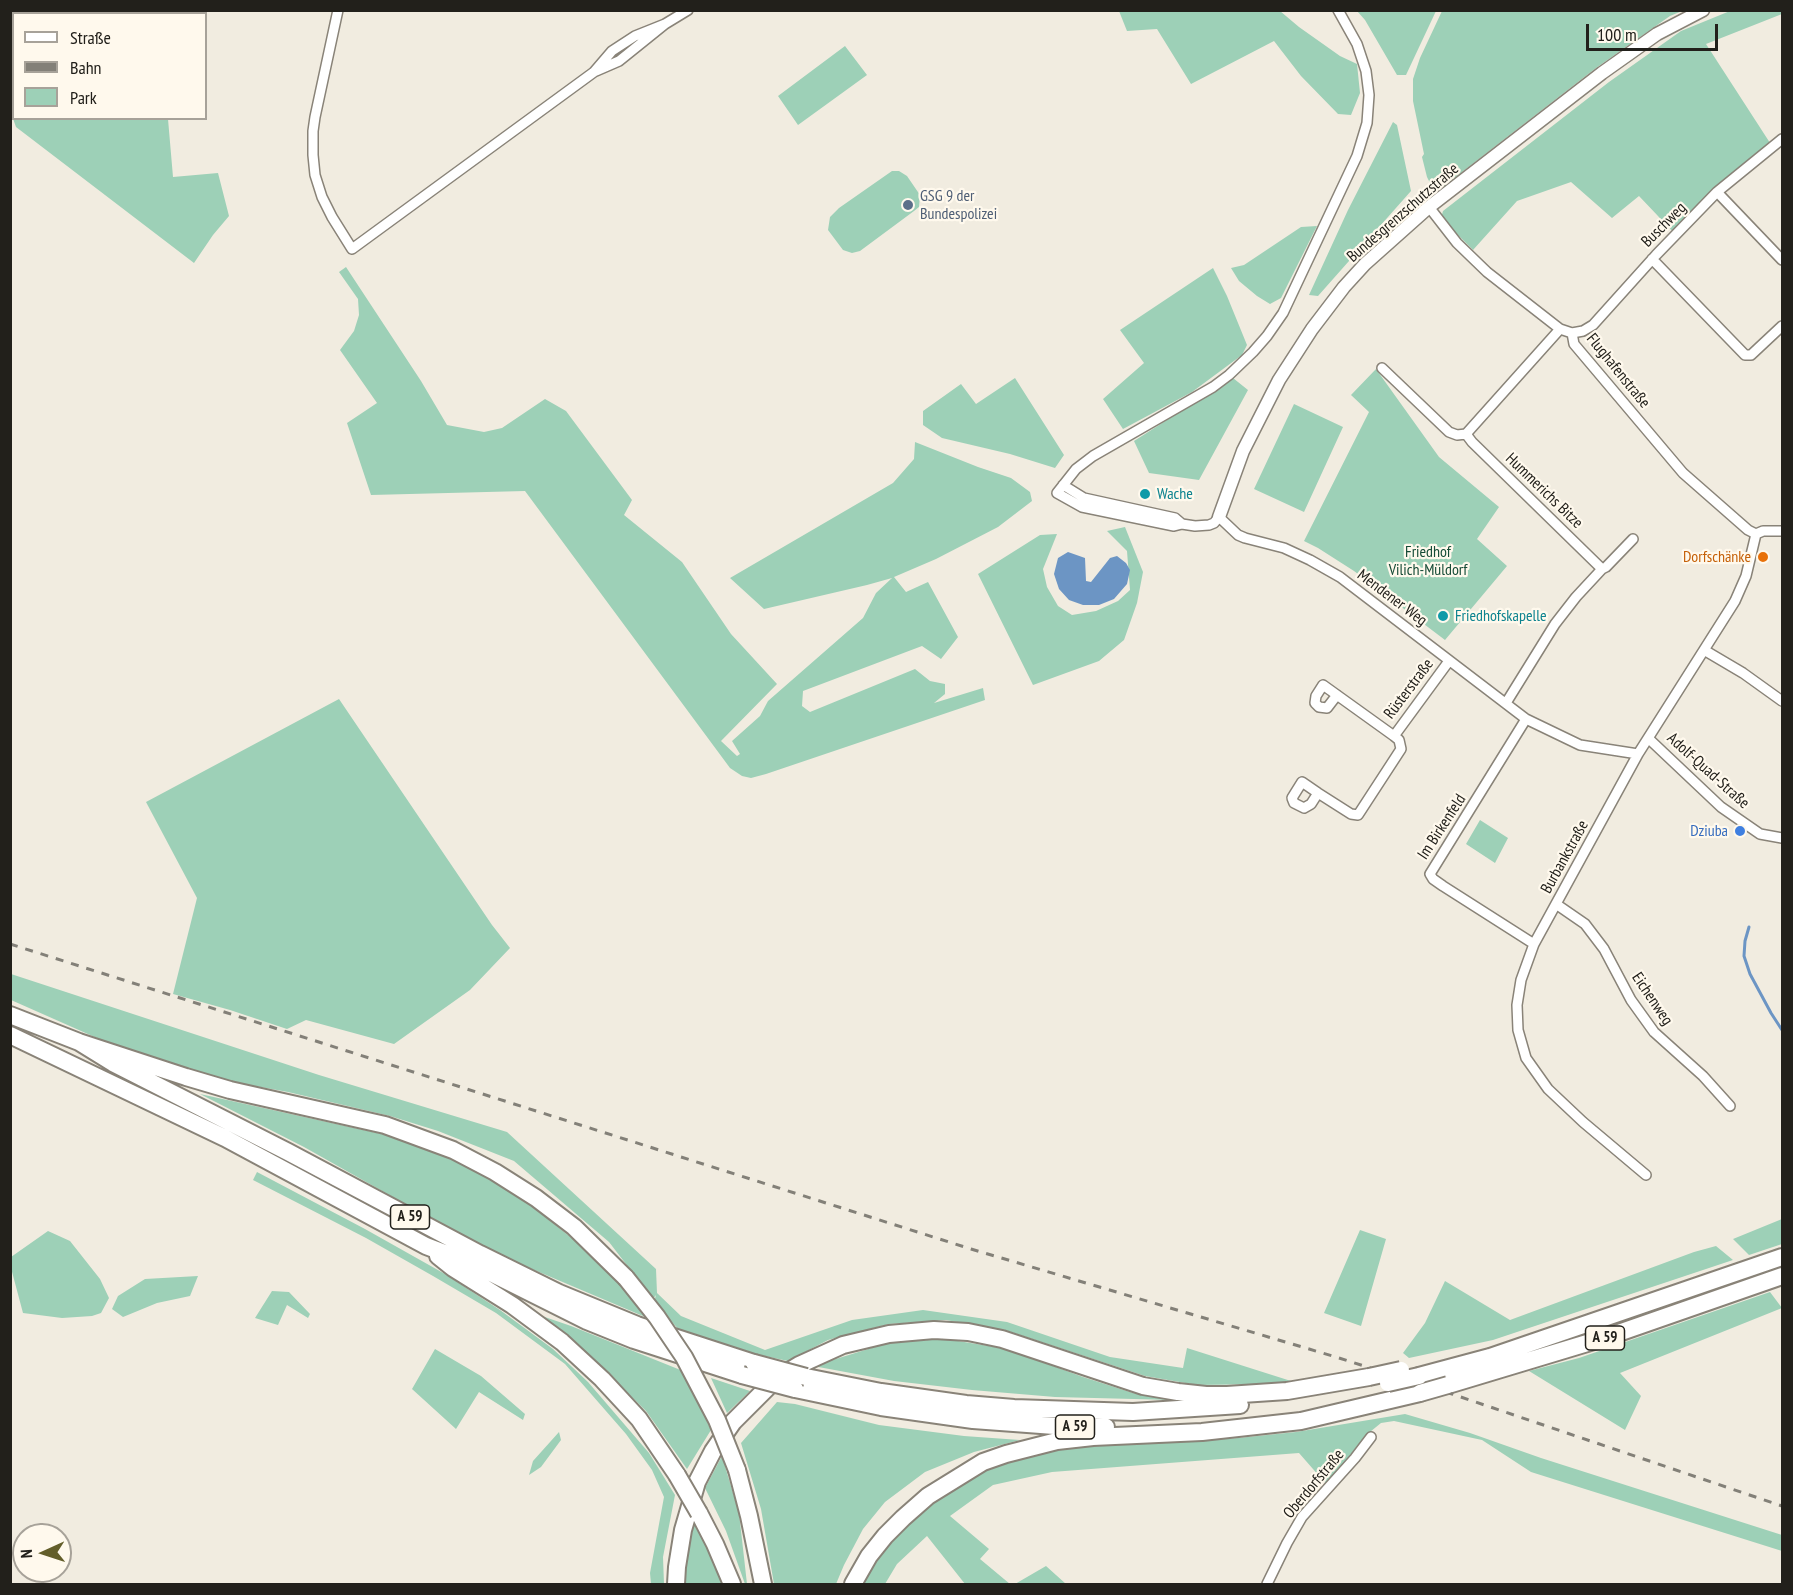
<!DOCTYPE html>
<meta charset="utf-8">
<style>
body{margin:0}
#map{position:relative;width:1793px;height:1595px;overflow:hidden;background:#f1ece0;font-family:"PT Sans Narrow",sans-serif}
canvas{display:block}
.frame{position:absolute;inset:0;border:12px solid #22201b;pointer-events:none}
.legend{position:absolute;left:12px;top:12px;width:195px;height:108px;box-sizing:border-box;background:#fff9ed;border:2px solid #a7a299;margin:0;padding:8px 10px;list-style:none;font-size:18px;color:#22201b}
.legend li{display:flex;align-items:center;gap:12px;height:30px}
.legend b{width:30px;border:2px solid #a7a299}
.north{position:absolute;left:12px;top:1523px;width:60px;height:60px;box-sizing:border-box;background:#fff9ed;border:2px solid #a7a299;border-radius:50%;rotate:267deg;font-size:16px;font-weight:700;line-height:24px;text-align:center;color:#22201b}
.north::after{content:'';display:block;margin:auto;width:21px;height:27px;background:#635e2a;clip-path:polygon(50% 0,100% 100%,50% 72%,0 100%)}
.scale{position:absolute;left:1586px;top:24px;width:132px;height:27px;box-sizing:border-box;border:3px solid #22201b;border-top:0;padding-left:8px;font-size:18px;line-height:21px;white-space:nowrap;color:#22201b;-webkit-text-stroke:4px #fff9ed;paint-order:stroke}
</style>
<div id="map">
<canvas width="1793" height="1595"></canvas>
<div class="frame"></div>
<ul class="legend">
<li><b style="height:8px;background:#fff"></b>Straße</li>
<li><b style="height:8px;background:#838078"></b>Bahn</li>
<li><b style="height:16px;background:#9dd0b7"></b>Park</li>
</ul>
<div class="north">N</div>
<div class="scale">100 m</div>
</div>
<script>
const ctx = document.querySelector('canvas').getContext('2d');
ctx.lineJoin = 'round';
function fill(path, color) { ctx.fillStyle = color; ctx.fill(path, 'evenodd'); }
const poly = rows => new Path2D(rows.map(r => 'M' + r).join(''));
function strokePath(path, color, width, dash) { ctx.strokeStyle = color; ctx.lineWidth = width; ctx.lineCap = dash ? 'butt' : 'round'; ctx.setLineDash(dash || []); ctx.stroke(path); }
function label(font, color, halo, rows, align = 'center') {
  ctx.font = font + ' "PT Sans Narrow",sans-serif'; ctx.lineWidth = 4.5; ctx.setLineDash([]); ctx.textBaseline = 'middle'; ctx.strokeStyle = halo; ctx.fillStyle = color; for (const [text, x, y, turn = 0] of rows) {
    ctx.save(); ctx.translate(x, y); ctx.rotate((+turn || 0) * Math.PI / 180); ctx.textAlign = isNaN(turn) ? turn : align; if (halo) ctx.strokeText(text, 0, 0); ctx.fillText(text, 0, 0); ctx.restore();
  }
}
fill(poly([
 [93,11,93,13,14,14,14,118,168,119,173,177,218,173,229,216,213,235,194,263,16,127,10,110,11,11],
 [1119,11,1280,11,1299,27,1340,56,1357,64,1360,93,1351,115,1338,114,1301,76,1274,41,1191,84,1157,29,1127,31],
 [1357,11,1436,11,1406,75,1397,75,1365,20],
 [1442,11,1442,10,1682,11,1670,16,1596,68,1444,186,1438,188,1431,185,1427,177,1422,157,1424,154,1413,101,1413,79,1420,58],
 [1730,11,1782,11,1782,14,1706,44,1772,146,1676,235,1639,196,1612,218,1571,182,1517,201,1473,250,1441,218,1443,211,1609,82,1681,31],
 [845,46,867,75,798,125,778,96],
 [1393,122,1397,125,1411,191,1318,296,1309,295,1348,210],
 [892,171,899,171,907,176,920,195,919,207,914,211,860,251,852,253,843,250,828,230,830,217,839,208],
 [1317,226,1281,298,1270,304,1257,296,1239,281,1231,268,1244,265,1301,227],
 [346,267,421,381,447,425,484,432,502,428,545,399,566,411,632,500,624,515,682,562,731,634,777,684,721,741,737,756,740,754,732,741,760,716,768,701,863,618,876,593,892,578,867,585,764,609,730,578,893,483,914,459,915,442,978,467,1011,478,1030,492,1032,501,998,527,936,559,894,577,906,592,928,582,958,637,941,659,922,646,803,691,802,706,810,712,915,669,930,681,945,684,945,694,934,703,983,688,985,700,766,774,751,778,742,776,730,768,525,491,371,495,347,423,377,403,340,350,354,331,359,315,358,299,339,272],
 [1213,268,1227,296,1247,345,1242,355,1192,392,1123,429,1103,399,1144,363,1120,330],
 [1376,369,1439,457,1499,507,1477,539,1507,566,1445,640,1354,571,1318,548,1304,541,1369,412,1351,395],
 [1015,378,1064,455,1055,468,1010,454,942,438,923,425,923,411,961,384,976,404],
 [1233,378,1248,390,1199,480,1149,473,1134,441],
 [1294,404,1343,427,1304,512,1254,489],
 [1125,527,1143,572,1137,603,1124,640,1099,661,1033,685,978,574,1040,535,1057,534,1043,569,1047,587,1058,606,1072,615,1096,611,1118,601,1130,590,1127,551,1107,531],
 [339,699,492,925,510,948,470,990,394,1044,306,1020,287,1029,230,1010,173,994,197,898,146,802],
 [1480,820,1508,838,1495,863,1466,844],
 [11,974,319,1075,507,1132,656,1269,657,1293,681,1316,765,1350,852,1320,923,1310,1007,1322,1110,1357,1183,1368,1187,1348,1291,1381,1268,1384,1197,1385,1145,1376,1008,1331,946,1320,889,1324,842,1336,828,1340,788,1361,723,1347,680,1331,654,1302,656,1295,653,1299,609,1242,514,1161,438,1131,390,1116,288,1092,222,1080,115,1046,11,1000],
 [200,1094,395,1137,432,1149,508,1187,594,1256,650,1319,487,1250,304,1147],
 [257,1172,365,1229,445,1274,500,1310,553,1349,588,1382,649,1453,675,1495,663,1557,664,1584,651,1584,650,1573,664,1497,652,1470,626,1434,565,1364,496,1313,433,1276,366,1238,253,1180],
 [1782,1219,1782,1244,1749,1255,1733,1239],
 [1360,1230,1386,1239,1361,1326,1324,1313],
 [48,1231,70,1241,100,1279,109,1298,101,1313,92,1316,62,1318,23,1313,11,1268,11,1257],
 [1716,1246,1733,1260,1493,1340,1409,1358,1403,1353,1425,1323,1445,1281,1510,1320,1694,1252],
 [198,1276,190,1296,157,1303,123,1317,112,1309,118,1296,145,1279],
 [272,1291,289,1292,310,1314,308,1318,287,1305,278,1325,255,1318],
 [1770,1292,1782,1308,1620,1373,1641,1396,1625,1430,1529,1371,1579,1358],
 [539,1315,571,1326,683,1371,711,1430,687,1469,646,1411,574,1340],
 [946,1339,1007,1349,1083,1377,1133,1393,1173,1400,1055,1397,972,1390,894,1381,813,1366,891,1342],
 [435,1349,481,1376,525,1414,523,1420,479,1392,456,1429,412,1389],
 [711,1378,750,1391,727,1413],
 [777,1402,795,1404,879,1425,964,1436,1020,1440,974,1452,925,1472,885,1502,863,1529,844,1565,836,1584,774,1584,761,1509,741,1443],
 [1405,1414,1470,1433,1541,1458,1782,1535,1782,1551,1531,1472,1482,1440,1394,1421,1381,1423,1365,1436,1327,1485,1299,1453,1052,1472,993,1485,950,1516,989,1549,980,1559,1010,1584,965,1584,927,1536,897,1564,885,1584,862,1584,885,1547,905,1525,941,1495,979,1474,1000,1465,1067,1448,1238,1438,1296,1432],
 [559,1432,561,1440,541,1467,529,1475,533,1461],
 [722,1456,739,1513,747,1584,745,1584,726,1531,705,1488],
 [694,1518,712,1552,722,1584,682,1584],
 [1046,1566,1066,1584,1015,1584]
]), '#9dd0b7');
fill(poly([
 [1068,552,1085,558,1086,581,1091,582,1110,558,1117,556,1126,563,1130,570,1127,584,1114,599,1099,605,1083,605,1069,600,1059,589,1054,574,1058,558]
]), '#6c95c4');
strokePath(poly([
 [1749,927,1745,941,1744,956,1750,974,1771,1013,1782,1030]
]), '#6c95c4', 3);
strokePath(poly([
 [102,14,102,10]
]), '#bab6ac', 24);
const street = poly([
 [338,10,315,117,313,131,313,155,315,175,322,197,332,217,352,249,594,72,612,51,635,36,665,24],
 [1338,10,1357,44,1366,71,1369,95,1367,123,1357,156,1283,313,1267,336,1253,352,1229,375,1213,387,1093,456,1076,469,1057,493,1082,507,1174,526,1182,524,1195,526,1209,525,1214,523,1219,517,1238,535,1245,538,1284,548,1310,560,1340,577,1526,719,1580,745,1638,754],
 [596,71,619,61,665,24,688,10],
 [1717,192,1782,260],
 [1429,207,1457,243,1487,272,1560,329,1572,333,1574,344,1683,473,1748,530,1756,534],
 [1652,259,1745,355,1751,355,1782,326],
 [1572,333,1583,331,1593,325,1656,255,1717,192,1782,139],
 [1382,368,1449,432,1457,435,1466,434],
 [1063,485,1084,498,1175,518,1182,524],
 [1756,534,1763,531,1782,531],
 [1602,569,1606,567,1633,539],
 [1704,650,1743,673,1782,701],
 [1337,695,1327,708,1319,707,1315,703,1316,696,1323,685,1394,736],
 [1506,703,1555,624,1576,597,1602,569,1472,442,1466,434,1560,329],
 [1526,719,1430,874,1433,879,1443,886,1534,944],
 [1648,738,1721,807,1760,834,1782,838],
 [1318,793,1311,804,1304,808,1294,803,1292,798,1302,782,1318,793,1351,814,1358,815,1401,749,1399,740,1394,736,1449,661],
 [1556,904,1585,924,1604,949,1631,1000,1654,1032,1703,1076,1730,1106],
 [1646,1175,1583,1122,1548,1089,1526,1058,1518,1030,1517,1005,1521,980,1534,944,1638,754,1735,601,1746,576,1756,534],
 [1267,1584,1287,1543,1302,1517,1355,1458,1371,1437]
]);
const secondary = poly([
 [1219,517,1243,451,1279,380,1312,329,1344,287,1365,264,1429,207,1602,73,1657,34,1703,10]
]);
const highway = poly([
 [10,1015,79,1042,186,1077,230,1090,385,1125,453,1150,495,1172,536,1198,574,1227,626,1278],
 [10,1035,225,1138,426,1246,473,1264,587,1321,634,1340,742,1375],
 [79,1042,113,1063,288,1152,480,1254,559,1293,637,1325,754,1363],
 [438,1256,453,1268,512,1305,562,1342,602,1379,639,1419,677,1475],
 [1419,1376,1490,1357,1782,1257],
 [806,1377,881,1392,966,1404,1014,1408,1133,1412,1240,1405],
 [1448,1385,1604,1338,1782,1276],
 [795,1389,881,1407,973,1420,1068,1427,1106,1427],
 [737,1470,749,1516,763,1584],
 [699,1513,715,1544,732,1584],
 [676,1584,677,1567,683,1530,697,1482,713,1451,733,1422,776,1379,799,1365,843,1345,889,1334,934,1330,968,1332,1002,1339,1143,1386,1178,1392,1206,1395,1227,1395,1287,1391,1369,1377],
 [853,1584,869,1556,885,1536,903,1518,928,1496,983,1462,1006,1454,1057,1441,1093,1437,1202,1432,1301,1421,1420,1393]
]);
strokePath(street, '#898378', 12);
strokePath(secondary, '#898378', 15);
strokePath(highway, '#898378', 20);
strokePath(street, '#fff', 9);
strokePath(secondary, '#fff', 12);
strokePath(highway, '#fff', 16);
strokePath(poly([
 [10,944,971,1249,1336,1357,1452,1394,1782,1506]
]), '#838078', 3, [8, 8]);
const highwayBridge = poly([
 [626,1278,657,1317,684,1357,717,1420,737,1470],
 [754,1363,806,1377],
 [742,1375,795,1389],
 [1369,1377,1401,1370],
 [1388,1383,1419,1376],
 [1420,1393,1448,1385],
 [677,1475,699,1513]
]);
strokePath(highwayBridge, '#898378', 20, []);
strokePath(highwayBridge, '#fff', 16);
for (const [x, y, r, color] of [
 [908,205,6,"#5c6f8a"],
 [1145,494,6,"#0f9aa8"],
 [1763,557,6,"#e8710a"],
 [1443,616,6,"#0f9aa8"],
 [1740,831,6,"#3f7fe0"]
]) { const dot = new Path2D(); dot.arc(x, y, r, 0, 2 * Math.PI); ctx.fillStyle = color; ctx.fill(dot); strokePath(dot, '#fff9ed', 2); }
for (const [x, y, w] of [
 [410,1217,39],
 [1605,1338,39],
 [1075,1427,39]
]) { const box = new Path2D(); box.roundRect(x - w / 2, y - 12, w, 24, 4.5); ctx.fillStyle = '#fff9ed'; ctx.fill(box); strokePath(box, '#22201b', 1.5); }
label('bold 15px', '#22201b', null, [
 ["A 59",410,1217],
 ["A 59",1605,1338],
 ["A 59",1075,1427]
]);
label('16px', '#4e5e75', '#fff9ed', [
 ["GSG 9 der",920,196],
 ["Bundespolizei",920,214]
], 'left');
label('16px', '#22201b', '#fff9ed', [
 ["Bundesgrenzschutzstraße",1403,213,-41],
 ["Buschweg",1664,225,-45],
 ["Flughafenstraße",1618,371,51],
 ["Hummerichs Bitze",1544,491,44],
 ["Mendener Weg",1392,598,37],
 ["Rüsterstraße",1409,689,-53],
 ["Adolf-Quad-Straße",1708,771,42],
 ["Im Birkenfeld",1442,827,-57],
 ["Burbankstraße",1565,857,-61],
 ["Eichenweg",1652,999,56],
 ["Oberdorfstraße",1314,1484,-50]
]);
label('16px', '#0d838f', '#fff9ed', [
 ["Wache",1157,494],
 ["Friedhofskapelle",1455,616]
], 'left');
label('16px', '#154b36', '#fff9ed', [
 ["Friedhof",1428,552],
 ["Vilich-Müldorf",1428,570]
]);
label('16px', '#c56008', '#fff9ed', [
 ["Dorfschänke",1751,557]
], 'right');
label('16px', '#366cbe', '#fff9ed', [
 ["Dziuba",1728,831]
], 'right');
</script>
